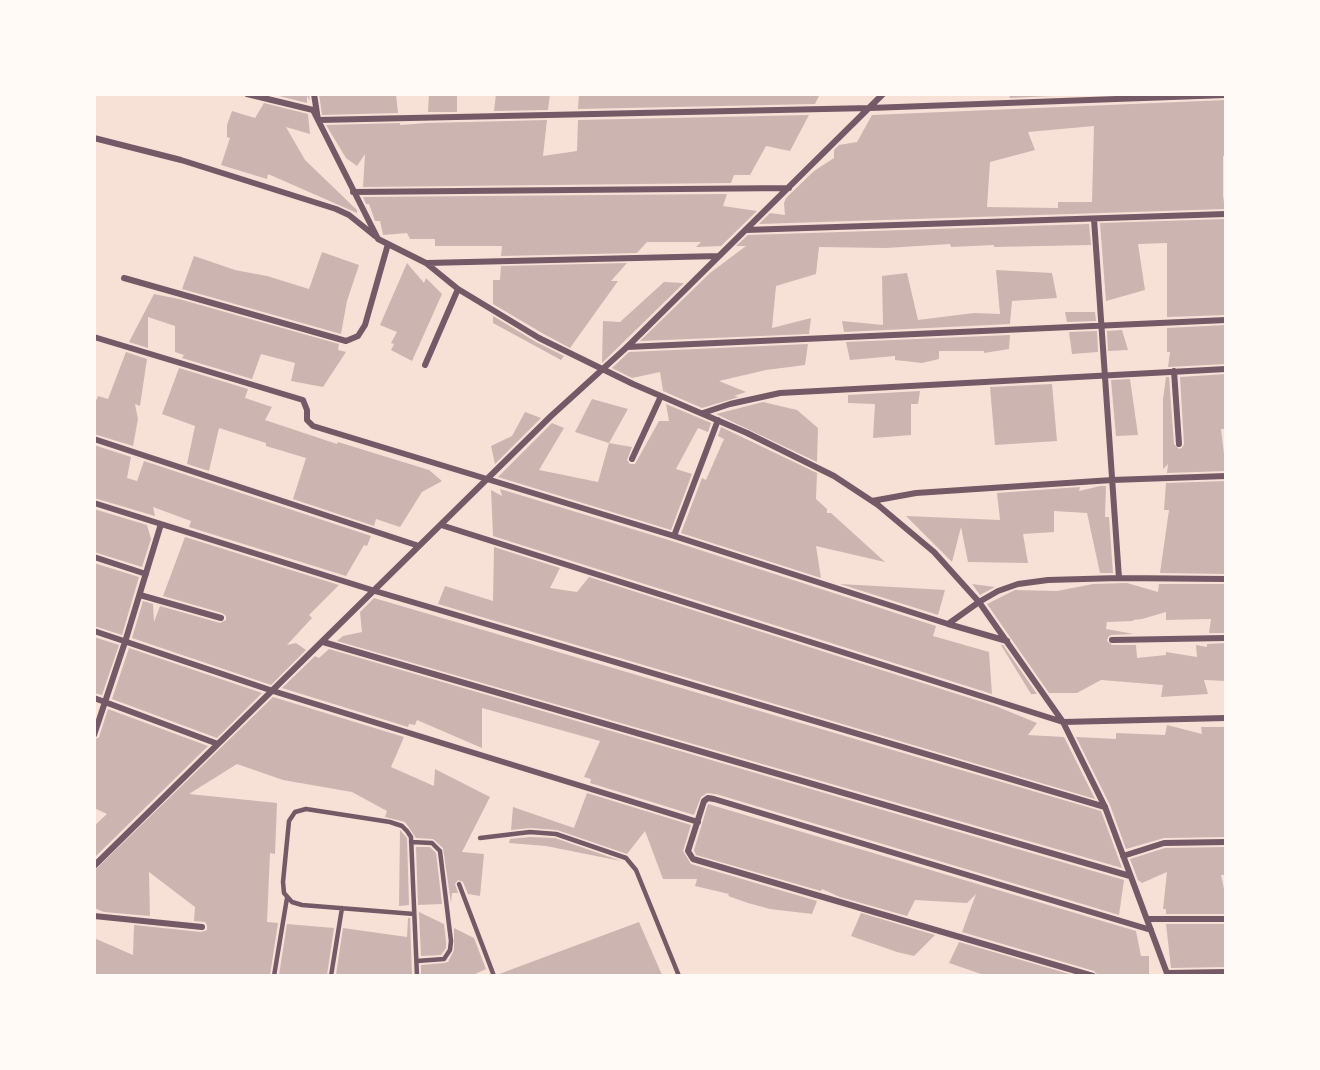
<!DOCTYPE html>
<style>
body{margin:0}
#map{position:relative;width:1320px;height:1070px;overflow:hidden;background:#f7e1d7;font-family:Figtree,sans-serif}
canvas{display:block}
.frame{position:absolute;inset:0;border:96px solid #fffaf5;pointer-events:none}
</style>
<div id="map">
<canvas width="1320" height="1070"></canvas>
<div class="frame"></div>
</div>
<script>
const ctx = document.querySelector('canvas').getContext('2d');
ctx.lineJoin = 'round';
function fill(path, color) { ctx.fillStyle = color; ctx.fill(path, 'evenodd'); }
const poly = rows => new Path2D(rows.map(r => 'M' + r).join(''));
function strokePath(path, color, width, dash) { ctx.strokeStyle = color; ctx.lineWidth = width; ctx.lineCap = dash ? 'butt' : 'round'; ctx.setLineDash(dash || []); ctx.stroke(path); }
fill(poly([
 [271,94,309,94,310,101,307,96,307,103],
 [319,94,396,94,398,113,322,115],
 [429,94,457,94,457,112,428,112],
 [496,94,550,94,548,110,494,111],
 [579,94,820,94,815,104,578,109],
 [1009,94,1096,94,1010,98],
 [1226,100,1226,156,1223,156,1223,196,1225,209,759,224,770,213,785,215,784,203,786,198,814,171,834,158,834,150,839,145,857,142,872,115],
 [1094,126,1092,202,1058,202,1058,208,987,207,990,162,1035,150,1028,132],
 [264,103,308,114,310,134,286,127,305,160,357,210,357,213,268,174,267,179,221,165,230,138,227,137,227,125,232,111,255,118],
 [809,115,790,151,766,146,750,175,734,175,731,183,363,187,365,154,357,166,346,158,326,125,400,123,400,125,427,123,547,120,543,156,577,151,578,120],
 [727,194,723,206,757,211,721,246,696,247,701,242,647,242,637,253,501,256,502,246,435,246,435,239,410,239,407,233,383,235,380,221,375,221,369,204,366,204,363,197],
 [1226,219,1226,315,1167,317,1167,243,1138,244,1145,290,1106,301,1100,223],
 [1089,224,1091,245,994,247,994,245,951,247,950,244,886,248,819,247,816,274,776,286,772,328,811,318,809,334,640,341,710,273,746,246,736,246,748,235],
 [322,252,359,265,347,301,341,334,182,289,194,256,235,270,267,276,309,289],
 [407,263,424,283,426,278,442,294,412,361,391,350,394,344,391,343,397,332,380,325],
 [627,263,611,281,618,281,570,348,542,333,493,304,493,280,500,280,501,266],
 [996,270,1052,273,1057,298,1012,301,1010,324,844,332,842,321,883,325,882,276,907,273,918,320,974,313,1000,314],
 [664,282,684,283,602,363,603,321,620,322],
 [154,294,179,299,339,344,338,350,346,352,323,387,291,381,295,363,261,354,252,379,182,358,184,355,175,352,175,326,148,317,148,348,129,342],
 [1065,312,1095,312,1096,321,1067,322],
 [493,316,536,342,564,356,561,360,493,323],
 [1226,325,1226,364,1168,367,1170,352,1167,352,1167,328],
 [1122,330,1128,350,1108,351,1107,331],
 [1097,331,1098,352,1072,354,1069,332],
 [1010,335,1009,349,984,353,984,351,939,351,939,359,922,363,895,360,895,356,850,360,846,342],
 [808,344,805,365,766,370,719,381,746,392,734,396,739,397,702,408,663,391,660,372,632,378,612,368,629,352],
 [126,352,147,359,140,406,135,404,138,419,133,446,94,434,94,405,98,396,108,399],
 [179,368,248,389,245,398,272,407,265,420,337,444,338,442,429,470,442,481,422,492,400,527,376,519,374,526,293,499,306,458,266,446,266,443,219,428,209,471,187,464,195,426,162,414],
 [1226,374,1226,429,1221,429,1226,471,1167,473,1168,464,1163,469,1163,399,1166,377,1169,377,1174,444,1179,449,1182,448,1184,444,1180,377],
 [1130,379,1138,435,1116,436,1111,380],
 [1052,384,1057,441,995,445,990,387],
 [920,391,918,404,911,404,911,435,873,438,875,404,848,403,848,395],
 [592,399,628,409,609,443,575,432],
 [763,402,797,410,818,428,817,462,716,414],
 [666,404,711,423,708,432,698,428,676,469,692,474,671,530,498,477,552,423,564,428,539,470,598,482,609,443,632,447,627,460,630,464,635,464,659,421,669,421],
 [525,412,541,418,495,464,491,446,512,436],
 [721,427,817,473,816,499,827,509,827,513,831,513,885,562,816,546,821,578,681,533,702,478,706,480,724,439,718,436],
 [94,445,131,457,127,478,137,481,144,461,371,536,367,546,364,545,346,576,189,527,191,521,153,507,155,516,94,498],
 [1226,481,1226,574,1160,573,1169,510,1164,510,1166,483],
 [1100,486,1106,486,1105,517,1109,517,1113,573,1100,573,1087,513,1054,511,1054,532,1023,534,1028,563,968,562,961,527,952,562,906,516,1000,520,997,493,1080,487,1079,491],
 [500,489,672,541,936,626,933,636,989,652,992,694,493,536,491,490,502,496],
 [94,509,147,525,151,539,142,567,94,552],
 [185,537,339,585,309,615,312,618,287,645,296,643,306,650,271,685,132,638,143,601,153,604,154,622,160,606,220,623,226,620,226,616,222,613,163,596],
 [494,547,560,568,550,588,577,592,589,577,998,707,1037,723,1028,735,1064,737,1095,799,438,604,445,586,493,601],
 [94,563,139,577,122,635,94,626],
 [1127,583,1158,592,1159,584,1226,584,1226,633,1209,633,1211,619,1166,620,1166,612,1142,619,1133,620,1133,621,1107,622,1106,629,1134,634,1111,635,1108,637,1107,641,1112,645,1136,645,1137,658,1166,655,1166,652,1197,657,1196,645,1207,647,1207,644,1226,643,1226,681,1204,680,1208,694,1161,697,1163,685,1101,680,1077,693,1049,693,987,604,1015,590,1057,591,1093,584],
 [840,584,911,588,945,590,938,615],
 [972,584,995,587,980,595],
 [374,598,1101,811,1122,868,337,641,343,636,362,632,360,612],
 [94,637,119,645,102,695,94,693],
 [1001,645,1003,645,1037,694,1031,694],
 [129,648,262,693,217,738,112,699],
 [329,649,1124,880,1119,915,716,794,707,793,701,797,694,815,590,783,591,779,584,777,600,741,482,708,482,748,417,720,415,725,409,724,408,727,282,688,315,656,319,658],
 [273,697,404,737,391,767,434,786,435,769,490,797,462,852,484,854,480,896,468,894,463,882,458,880,455,884,458,893,452,893,451,903,443,848,433,839,416,838,405,822,385,817,387,811,352,792,283,780,237,764,189,794,277,803,275,854,270,853,267,922,278,923,270,975,94,975,94,938,133,955,134,925,201,932,207,930,207,925,205,922,194,921,195,907,149,872,150,916,104,912,94,908,94,871],
 [108,709,208,746,94,858,94,826,107,814,94,808,94,740,99,737],
 [1167,725,1202,734,1201,727,1226,727,1226,837,1164,838,1126,849,1110,805,1076,737,1116,739,1116,733,1165,735],
 [587,793,691,825,683,851,691,864,817,901,812,914,770,909,748,903,728,896,729,894,695,886,697,879,663,879,645,831,627,854,557,830,530,828,511,830,513,807,574,828],
 [708,804,1136,931,1141,956,1149,956,1149,975,1098,975,1094,971,962,932,976,894,967,903,915,900,907,916,840,897,822,889,821,891,696,855,694,850],
 [400,830,407,838,409,905,399,906],
 [530,837,555,838,621,861,546,846,509,843,510,839],
 [416,847,430,847,436,853,442,904,418,905],
 [1226,847,1226,875,1221,875,1226,898,1226,914,1166,914,1166,909,1163,909,1167,872,1142,883,1138,880,1130,859,1165,848],
 [419,912,444,924,446,941,446,948,441,955,421,956],
 [861,913,935,935,914,956,897,952,851,936],
 [408,918,410,918,412,975,336,975,343,928,407,937],
 [639,922,662,975,499,975,499,974],
 [287,924,334,928,327,975,279,975],
 [1166,924,1226,924,1226,967,1171,968],
 [454,928,474,938,486,969,473,975,421,975,421,965,444,963,448,962,454,950],
 [959,942,1073,975,984,975,949,963]
]), '#ccb4b1');
strokePath(poly([
 [480,838,530,832,556,834,626,858,636,870,679,976],
 [411,842,432,843,440,851,451,941,450,950,444,959,417,961],
 [459,884,494,976],
 [414,914,302,905,292,902,284,893,283,882,289,821,295,812,306,809,390,822,402,826,407,831,411,837,417,976],
 [274,976,287,898],
 [331,976,342,908]
]), '#755966', 4.5);
strokePath(poly([
 [247,94,313,110,318,120,870,108,1226,95],
 [314,94,318,120,378,239,426,263,458,289,539,338,633,384,747,433,834,476,878,505,934,552,979,602,1063,722,1105,807,1168,976],
 [94,138,181,160,336,209,349,215,375,236],
 [353,192,789,188],
 [1094,219,1119,578],
 [746,230,1226,214],
 [427,263,719,256],
 [124,278,346,341,358,336,365,325,388,244],
 [94,337,303,400,307,410,307,420,313,426,674,536,948,624,1007,641],
 [627,347,1226,320],
 [425,365,458,289],
 [1174,371,1179,444],
 [703,413,730,404,780,393,1226,369],
 [94,439,419,546],
 [632,459,661,396],
 [872,501,916,493,1112,480,1226,476],
 [94,503,375,591,1105,807],
 [441,525,1063,722,1226,718],
 [674,536,718,420],
 [94,557,146,574],
 [140,595,221,618],
 [948,624,979,602,998,591,1018,584,1048,580,1119,578,1226,579],
 [94,631,273,691,698,822],
 [1112,640,1226,638],
 [323,642,1130,876],
 [94,698,218,744],
 [94,735,125,642,161,524],
 [1123,856,1164,843,1226,842],
 [94,866,551,416,627,347,883,94],
 [94,916,202,927],
 [1147,919,1226,919],
 [1167,973,1226,972],
 [1093,976,693,859,688,851,704,801,708,798,714,799,1151,930]
]), '#755966', 6);
</script>
